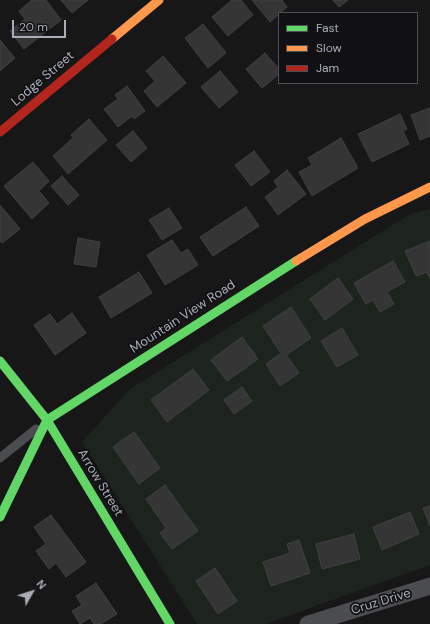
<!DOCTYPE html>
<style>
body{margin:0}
#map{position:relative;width:430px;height:624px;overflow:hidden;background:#171717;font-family:"DM Sans",sans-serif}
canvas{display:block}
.legend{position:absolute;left:278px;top:12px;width:140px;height:72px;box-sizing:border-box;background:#111113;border:1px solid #4d4f55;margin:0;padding:5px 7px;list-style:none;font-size:12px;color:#a8adb8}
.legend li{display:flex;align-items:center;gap:8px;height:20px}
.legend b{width:20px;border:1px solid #4d4f55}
.north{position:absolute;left:12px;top:572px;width:40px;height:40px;-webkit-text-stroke:3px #111113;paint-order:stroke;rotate:51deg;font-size:11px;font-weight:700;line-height:16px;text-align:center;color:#a8adb8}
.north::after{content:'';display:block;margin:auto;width:14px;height:18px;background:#a8adb8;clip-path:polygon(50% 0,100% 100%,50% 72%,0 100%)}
.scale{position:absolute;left:12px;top:20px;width:54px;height:18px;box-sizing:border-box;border:2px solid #a8adb8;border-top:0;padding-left:5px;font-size:12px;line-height:14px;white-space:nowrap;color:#a8adb8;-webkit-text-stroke:3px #111113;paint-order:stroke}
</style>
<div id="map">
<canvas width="430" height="624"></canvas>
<ul class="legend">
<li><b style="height:5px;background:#63d668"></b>Fast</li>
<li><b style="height:5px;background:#ff974d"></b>Slow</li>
<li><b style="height:5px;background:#b3261e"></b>Jam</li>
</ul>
<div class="north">N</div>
<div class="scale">20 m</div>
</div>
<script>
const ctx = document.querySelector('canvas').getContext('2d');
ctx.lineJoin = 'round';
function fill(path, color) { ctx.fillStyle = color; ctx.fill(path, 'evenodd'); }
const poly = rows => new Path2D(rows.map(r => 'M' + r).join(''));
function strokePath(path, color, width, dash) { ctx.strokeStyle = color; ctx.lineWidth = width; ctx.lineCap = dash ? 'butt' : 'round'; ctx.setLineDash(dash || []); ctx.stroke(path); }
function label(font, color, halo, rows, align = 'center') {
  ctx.font = font + ' "DM Sans",sans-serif'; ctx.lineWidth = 3.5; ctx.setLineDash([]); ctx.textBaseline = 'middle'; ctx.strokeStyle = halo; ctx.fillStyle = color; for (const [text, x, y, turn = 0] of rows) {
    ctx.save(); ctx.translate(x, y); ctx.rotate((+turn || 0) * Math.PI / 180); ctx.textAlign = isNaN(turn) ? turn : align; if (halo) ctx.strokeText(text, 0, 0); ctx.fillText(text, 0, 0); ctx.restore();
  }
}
fill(poly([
 [430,209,430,565,266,624,197,624,82,442,130,389,410,214]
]), '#1d241e');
const building = poly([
 [32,0,46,0,61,20,24,49,10,31,25,19,19,11,32,0],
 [61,0,88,0,72,13,61,0],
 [232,0,241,0,253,15,228,36,212,17,232,0],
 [252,0,282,0,287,7,270,22,252,0],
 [333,0,348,0,339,7,333,0],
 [203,24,226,53,208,68,185,38,203,24],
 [0,40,15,58,0,71,0,40],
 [265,53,279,69,279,74,262,88,246,69,265,53],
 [163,56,186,83,157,107,144,91,155,81,146,71,163,56],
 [220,71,238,92,219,108,201,87,220,71],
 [127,86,145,111,134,119,132,116,118,127,104,109,118,99,115,95,127,86],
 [430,108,430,136,420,140,411,115,430,108],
 [400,114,407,129,403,131,409,144,372,162,358,134,400,114],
 [89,119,107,140,68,174,53,156,73,138,71,135,89,119],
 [133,131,147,148,131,162,116,145,133,131],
 [341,138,358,168,312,196,299,172,312,165,308,158,341,138],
 [254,151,270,172,251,186,235,165,254,151],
 [33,162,49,181,39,191,49,203,32,219,4,186,33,162],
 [287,170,306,194,278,215,265,197,278,187,274,181,287,170],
 [62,176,79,195,68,205,51,186,62,176],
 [0,205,20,229,2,243,0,241,0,205],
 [246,207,259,226,213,256,200,237,246,207],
 [169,208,182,228,162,240,149,220,169,208],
 [78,238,100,242,96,267,74,264,78,238],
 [172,240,181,253,188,249,198,265,165,285,147,255,172,240],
 [430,241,430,279,427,272,416,276,405,251,430,241],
 [393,261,405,282,387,292,394,304,380,312,373,300,366,304,354,283,393,261],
 [139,272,152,293,111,318,99,297,139,272],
 [338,278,353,299,325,320,310,299,338,278],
 [291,307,311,338,286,355,299,373,280,386,266,364,281,353,263,326,291,307],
 [72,313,86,333,55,355,34,325,50,314,57,324,72,313],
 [342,328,358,355,337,367,321,341,342,328],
 [242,337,258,359,227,381,211,360,242,337],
 [193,369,209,390,167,422,151,400,193,369],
 [242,387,252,401,234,414,224,400,242,387],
 [134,432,160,468,139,484,113,447,134,432],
 [165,485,198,531,172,549,160,533,166,528,146,499,165,485],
 [430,506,430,526,423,508,430,506],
 [410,512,419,534,382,550,373,527,410,512],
 [51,515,86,562,66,577,56,563,49,569,36,551,46,544,34,527,51,515],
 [354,534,360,559,322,569,316,544,354,534],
 [299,540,310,573,271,586,263,562,290,553,287,544,299,540],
 [215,568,237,601,218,614,196,581,215,568],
 [96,583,117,614,101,624,94,624,90,618,80,624,72,611,82,605,76,596,96,583]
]);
fill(building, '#353536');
strokePath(building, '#3f4043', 1);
strokePath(poly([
 [0,458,36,429]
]), '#4b4c50', 9);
strokePath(poly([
 [308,624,430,586]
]), '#4b4c50', 17);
strokePath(poly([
 [0,361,47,420,170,624],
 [0,517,47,420,296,261]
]), '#63d668', 9);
strokePath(poly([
 [112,39,159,0],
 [296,261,365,219,430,187]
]), '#ff974d', 9);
strokePath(poly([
 [0,132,112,39]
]), '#b3261e', 9);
label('13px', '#a8adb8', '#111113', [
 ["Lodge Street",43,79,-40],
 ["Mountain View Road",183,317,-33],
 ["Arrow Street",100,483,59],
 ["Cruz Drive",381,602,-17]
]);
</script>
